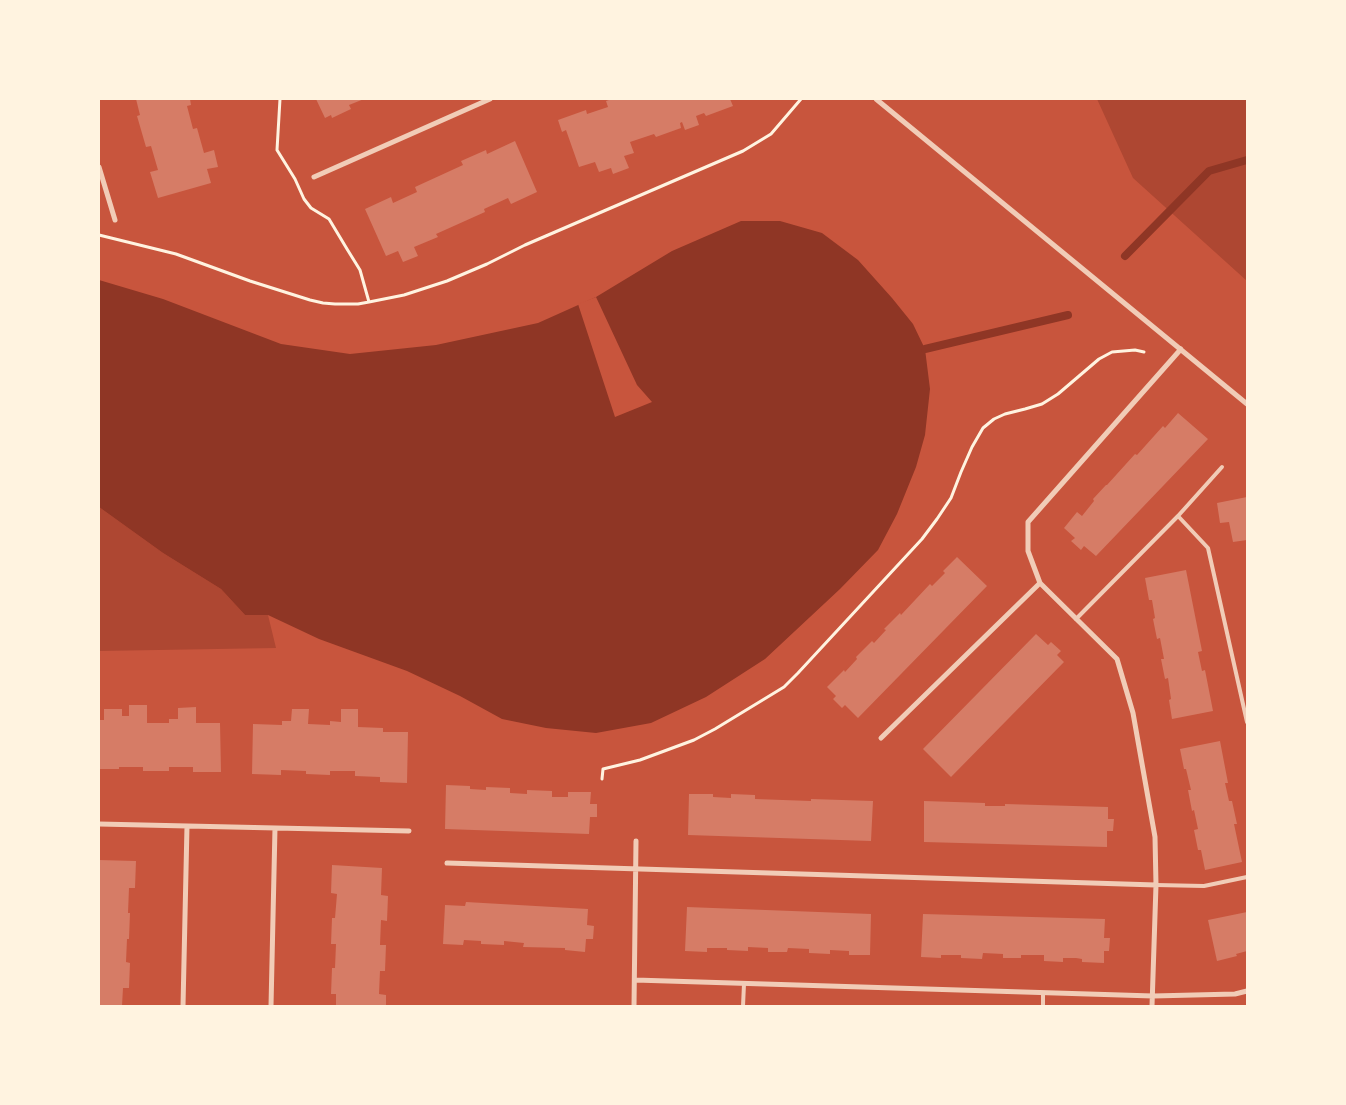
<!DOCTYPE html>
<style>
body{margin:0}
#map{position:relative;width:1346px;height:1105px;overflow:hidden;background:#c8553d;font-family:Mulish,sans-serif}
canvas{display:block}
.frame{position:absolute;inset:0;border:100px solid #fff3e0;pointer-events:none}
</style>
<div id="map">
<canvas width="1346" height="1105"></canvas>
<div class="frame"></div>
</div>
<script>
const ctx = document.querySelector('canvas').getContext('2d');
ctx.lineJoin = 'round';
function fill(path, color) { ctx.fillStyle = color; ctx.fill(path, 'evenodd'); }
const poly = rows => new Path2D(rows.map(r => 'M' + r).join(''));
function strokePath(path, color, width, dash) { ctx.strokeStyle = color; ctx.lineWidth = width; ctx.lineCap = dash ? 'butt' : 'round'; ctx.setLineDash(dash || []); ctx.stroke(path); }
fill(poly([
 [1097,99,1247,99,1247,281,1133,178],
 [99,507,163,553,221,589,245,615,268,615,276,648,99,651]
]), '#ae4732');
fill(poly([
 [741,221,780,221,822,233,858,260,892,298,913,324,925,349,930,389,925,435,916,467,897,514,878,550,840,589,765,659,706,697,651,723,596,733,546,728,502,719,460,696,407,671,319,639,268,615,245,615,221,589,163,553,99,507,99,280,163,299,281,344,350,354,436,345,538,323,596,297,672,251]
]), '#8f3625');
fill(poly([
 [596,297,637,385,652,402,615,417,578,304]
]), '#c8553d');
strokePath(poly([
 [1125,256,1209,171,1247,160],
 [925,349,1068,315]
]), '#8f3625', 8);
fill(poly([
 [136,99,190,99,191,105,187,106,193,129,197,128,204,153,214,150,218,167,207,169,211,183,158,198,150,172,158,170,151,146,146,147,137,116,140,115],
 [316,99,364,99,349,105,351,109,332,118,331,115,325,118],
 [612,99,730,99,733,106,706,116,704,113,696,116,699,125,685,130,682,122,680,123,681,128,656,137,654,134,630,142,634,153,624,156,629,168,613,174,611,168,599,172,595,162,579,167,566,130,562,132,558,120,586,110,587,114,608,107,606,101],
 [515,141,537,192,511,204,508,198,484,209,485,212,436,234,438,237,414,247,418,256,403,262,398,251,386,256,365,209,391,197,393,203,417,192,415,187,463,165,461,161,486,150,487,154],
 [1178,413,1208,439,1096,556,1084,546,1081,550,1071,541,1075,538,1064,528,1077,512,1082,516,1094,501,1093,499,1106,485,1107,485,1135,454,1137,455,1163,426,1165,428],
 [1247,497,1247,540,1233,542,1229,522,1220,523,1217,503],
 [957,557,987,586,858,718,845,705,842,708,833,699,836,696,827,687,844,670,845,672,857,659,856,657,872,641,874,643,886,630,884,629,900,613,901,615,930,584,932,586,945,573,943,571],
 [1186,570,1202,651,1198,652,1202,671,1205,670,1213,711,1172,719,1169,700,1171,699,1168,678,1165,679,1161,659,1164,659,1160,638,1157,639,1153,619,1155,618,1152,600,1149,600,1145,578],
 [1036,634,1048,645,1051,642,1061,651,1057,655,1064,662,951,777,923,749],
 [129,705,147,705,147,723,169,723,169,719,178,719,178,708,196,707,196,723,220,723,221,772,193,772,193,767,169,767,169,771,143,771,143,767,119,767,119,769,99,769,99,720,104,720,104,709,122,709,122,716,129,716],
 [292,709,309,709,308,724,330,725,330,721,341,722,341,709,358,709,358,727,383,728,383,732,408,732,407,783,380,782,380,777,355,776,355,771,330,771,330,775,306,774,306,771,281,770,281,775,252,774,253,724,282,725,282,721,291,721],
 [1220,741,1228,783,1225,783,1229,801,1232,801,1237,824,1234,824,1242,862,1205,870,1201,850,1198,850,1194,830,1198,829,1194,810,1192,811,1188,790,1191,790,1186,769,1184,769,1180,749],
 [446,785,470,786,470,789,486,790,486,787,510,788,510,793,527,794,527,790,552,791,552,797,568,797,568,792,591,792,590,804,597,804,597,817,590,817,589,834,445,829],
 [689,794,713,794,713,797,731,798,731,794,755,795,755,799,811,801,811,799,873,801,871,841,688,835],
 [924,801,985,803,985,806,1005,806,1005,804,1108,807,1108,819,1114,819,1113,831,1107,831,1107,847,924,842],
 [99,860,136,861,135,888,129,888,128,913,130,913,129,939,127,939,126,962,130,963,129,988,123,988,122,1006,99,1006],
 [332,865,382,868,381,895,388,896,387,921,381,920,380,945,386,945,385,971,380,971,379,994,386,995,386,1006,336,1006,336,994,331,994,332,968,335,968,336,944,331,944,332,918,335,918,337,894,331,893],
 [466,902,588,909,587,925,594,926,593,939,586,939,585,952,565,950,565,948,523,947,524,943,504,941,504,945,481,944,481,941,464,940,463,945,443,944,445,905,465,906],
 [687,907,871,914,870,955,849,955,849,951,830,950,830,954,809,953,809,949,788,948,787,952,768,952,768,948,748,947,748,951,727,950,727,948,707,948,707,952,685,951],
 [1247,912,1247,951,1236,954,1237,956,1217,961,1208,920],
 [923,914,1105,919,1104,938,1110,938,1109,951,1104,951,1104,963,1082,962,1082,959,1076,958,1063,958,1063,962,1044,961,1044,955,1021,955,1021,958,1003,958,1003,954,983,953,982,959,961,958,961,955,941,955,941,958,921,957]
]), '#d67c66');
strokePath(poly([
 [280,99,277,150,295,179,304,199,311,208,329,219,347,249,360,270,369,302],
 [99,235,176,254,250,281,310,300,323,303,335,304,358,304,369,302,404,295,447,281,487,264,525,245,743,151,771,134,801,99],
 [602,779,603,769,640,760,694,740,715,729,784,687,798,673,922,539,937,519,951,498,961,472,972,447,983,428,994,419,1005,414,1025,409,1042,404,1058,394,1099,359,1112,352,1135,350,1144,352]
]), '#fff3e0', 3);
strokePath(poly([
 [1178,516,1208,548,1247,722],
 [1076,619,1178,516,1222,467],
 [1156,885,1204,886,1247,877],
 [743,1006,744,984],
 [1043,1006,1043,993]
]), '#f1ccb7', 4);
strokePath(poly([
 [876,99,1247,404],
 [99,167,115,220],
 [314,177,490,99],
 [881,738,1040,583],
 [99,824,409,831],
 [447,863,1156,885],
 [635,980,1153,996,1235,994,1247,991],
 [183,1006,187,826],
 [271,1006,275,828],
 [634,1006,636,841],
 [1152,1006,1156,885,1155,837,1133,713,1117,659,1040,583,1028,551,1028,522,1181,349]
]), '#f1ccb7', 5);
</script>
